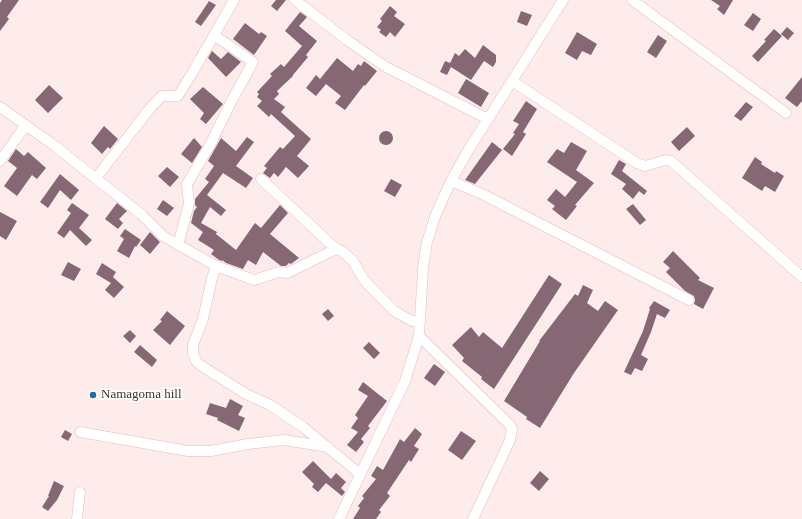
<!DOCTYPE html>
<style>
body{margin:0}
canvas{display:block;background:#feecec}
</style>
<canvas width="802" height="519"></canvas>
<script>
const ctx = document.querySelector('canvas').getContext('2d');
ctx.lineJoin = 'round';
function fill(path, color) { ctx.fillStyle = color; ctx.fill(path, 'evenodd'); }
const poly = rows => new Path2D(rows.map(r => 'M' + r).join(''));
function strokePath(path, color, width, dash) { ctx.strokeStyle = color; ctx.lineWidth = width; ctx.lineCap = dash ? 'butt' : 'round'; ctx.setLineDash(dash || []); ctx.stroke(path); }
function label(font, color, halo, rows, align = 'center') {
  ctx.font = font + ' "Times New Roman",serif'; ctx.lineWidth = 4; ctx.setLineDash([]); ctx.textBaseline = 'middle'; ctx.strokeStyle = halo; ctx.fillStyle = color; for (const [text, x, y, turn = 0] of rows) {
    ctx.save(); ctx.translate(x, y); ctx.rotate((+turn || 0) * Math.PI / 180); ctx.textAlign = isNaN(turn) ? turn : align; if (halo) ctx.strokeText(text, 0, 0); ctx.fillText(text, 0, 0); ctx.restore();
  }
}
fill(poly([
 [2,0,19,0,7,17,9,19,0,31,0,3],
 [276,0,286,0,277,11,271,6],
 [711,0,733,0,724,15,717,9,720,6],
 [209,1,216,5,201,26,195,22],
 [390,6,397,12,394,16,405,24,395,37,390,32,386,37,379,32,381,30,377,27,382,21,380,19],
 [521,11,532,15,527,26,517,22],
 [300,12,307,17,299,26,317,41,306,55,308,57,293,75,293,76,277,91,279,94,274,99,285,107,281,112,311,139,297,156,309,166,298,178,286,167,278,177,274,173,270,178,263,173,267,168,264,166,280,147,283,149,295,136,271,114,269,117,257,106,262,101,257,97,259,94,257,92,272,76,270,74,281,64,284,67,302,46,285,31],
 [753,13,761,19,753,31,744,25],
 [245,23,259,34,261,32,267,36,254,55,233,39],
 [787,27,794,33,788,40,781,34],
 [774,29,782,36,758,62,752,56,766,41,764,40],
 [577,32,597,44,591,55,582,51,577,60,565,53],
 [658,35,667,41,656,58,647,52],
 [483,45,496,55,496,62,493,67,484,61,471,80,451,67,447,75,440,72,445,61,450,63,455,53,459,56,465,49,475,58],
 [212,51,221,59,228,52,241,62,226,77,208,58],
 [337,58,353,71,358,64,361,66,364,61,377,71,365,86,364,85,345,110,335,103,341,96,326,84,316,96,306,88,316,75,320,79],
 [802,77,802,101,797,107,785,98],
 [466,79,489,93,481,107,458,93],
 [49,85,63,98,48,113,35,100],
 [203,87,223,104,206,124,200,119,204,113,190,99],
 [526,101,537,109,523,132,526,134,512,156,503,149,515,134,513,133,519,124,513,121],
 [746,102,753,107,741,121,734,116],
 [104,126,118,139,110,149,108,147,102,154,91,143],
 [687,127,695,136,679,151,671,142],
 '379 138a7 7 0 1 1 14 0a7 7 0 1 1-14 0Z',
 [247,137,254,142,236,166,253,178,246,188,223,173,207,195,226,210,221,216,210,207,201,223,217,232,216,234,236,250,255,223,261,228,280,205,288,213,270,234,299,258,291,264,289,263,286,266,281,266,263,252,256,265,248,260,243,269,226,263,222,260,222,261,219,260,211,254,214,250,198,240,203,232,191,223,194,211,197,207,195,205,195,199,209,182,205,179,214,166,208,161,221,138,236,151],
 [194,138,202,147,192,163,181,154],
 [492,142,502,150,475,184,465,180],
 [571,142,587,151,576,170,594,183,575,205,577,206,566,220,552,209,555,206,547,200,556,189,565,197,577,182,547,162,557,149,564,153],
 [16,149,24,156,28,152,46,168,37,179,32,175,17,196,4,186,17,168,8,161],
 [755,157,762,162,761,164,775,173,776,171,784,176,775,192,765,186,762,191,742,178],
 [619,160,626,164,622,171,647,191,644,195,639,191,633,199,622,189,626,184,611,174],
 [167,167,179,177,170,187,158,176],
 [60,174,79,190,71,200,60,190,48,208,40,202],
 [391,179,402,185,395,197,384,191],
 [163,200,174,208,167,216,157,209],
 [72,203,89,215,79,228,92,240,86,246,70,230,64,238,57,233,71,213,67,210],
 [117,203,127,211,119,219,123,223,118,229,105,219],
 [633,204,646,220,640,225,626,209],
 [0,212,17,221,6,240,0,236],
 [125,229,141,240,136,247,135,246,129,258,117,251,124,239,120,236],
 [150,232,160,242,150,254,140,245],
 [673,251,700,278,698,280,714,288,703,309,694,304,695,300,694,296,685,291,666,272,670,268,663,262],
 [68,262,81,269,74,281,61,275],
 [102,263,116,272,113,277,124,287,114,298,105,290,111,283,96,274],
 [549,275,562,284,494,389,481,379,482,377,462,361,464,358,452,345,471,327,479,337,483,332,502,348],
 [583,285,593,290,587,303,598,311,605,301,618,310,574,373,540,428,526,419,527,417,504,401,540,341,539,341,575,294,578,296],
 [654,301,670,310,665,318,657,314,651,332,641,355,648,359,642,371,635,368,631,375,624,372,643,331,650,309,649,308],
 [328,309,334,316,328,321,322,314],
 [167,311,185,326,170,345,153,330,162,321,160,320],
 [130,330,136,336,130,343,123,336],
 [369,342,380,353,374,359,363,348],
 [140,345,157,360,152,367,134,352],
 [434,364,445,372,435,386,424,378],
 [363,382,387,401,368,426,370,428,361,439,364,442,356,452,347,445,358,432,351,428,358,418,355,415,368,396,358,390],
 [230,399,243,406,238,415,245,418,239,431,217,420,218,418,206,414,210,403,226,408],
 [415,428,422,434,414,446,419,449,411,462,409,460,387,493,390,496,379,510,381,512,376,519,353,519,360,508,358,506,364,498,362,496,376,479,371,476,377,466,383,470,400,439,404,442],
 [65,430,72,434,68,441,61,437],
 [461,431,476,441,462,460,448,450],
 [313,461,331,479,336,473,346,482,341,488,345,492,342,496,326,483,318,492,312,487,314,484,302,472],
 [540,471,549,479,539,491,530,483],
 [54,481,64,486,57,500,48,511,42,507,49,496,48,496]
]), '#866875');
const minor = poly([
 [295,0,347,40,386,67,488,119],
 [632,0,786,113],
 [512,81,637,163,645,166,666,160,671,161,802,277],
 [0,107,51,143,142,215,163,236,216,266,254,280,279,272,287,273,336,249,342,251,353,261,364,280,394,311,412,321,419,322],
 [0,161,26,125],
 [96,178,151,107,162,96,178,96,194,70,234,0],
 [261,179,336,249],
 [451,181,482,194,689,300],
 [178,245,189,204,187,184,210,145,232,100,253,62,214,35],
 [216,266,212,278,203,319,193,345,193,353,196,361,200,365,246,394,270,405,303,427,360,474],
 [419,336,510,425,512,429,510,440,473,519],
 [80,432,188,451,211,451,248,444,284,440,328,447],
 [77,519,80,492],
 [339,519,405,381,419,336,423,268,427,242,436,214,451,181,466,154,563,0]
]);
strokePath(minor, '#e6babc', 11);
strokePath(minor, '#fff', 10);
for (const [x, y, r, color] of [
 [93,395,4,"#2a689f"]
]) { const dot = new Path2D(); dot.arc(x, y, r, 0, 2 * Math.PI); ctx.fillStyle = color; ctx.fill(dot); strokePath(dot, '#fefefe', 1.5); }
label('13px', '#413031', '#fefefe', [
 ["Namagoma hill",101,395]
], 'left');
</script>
